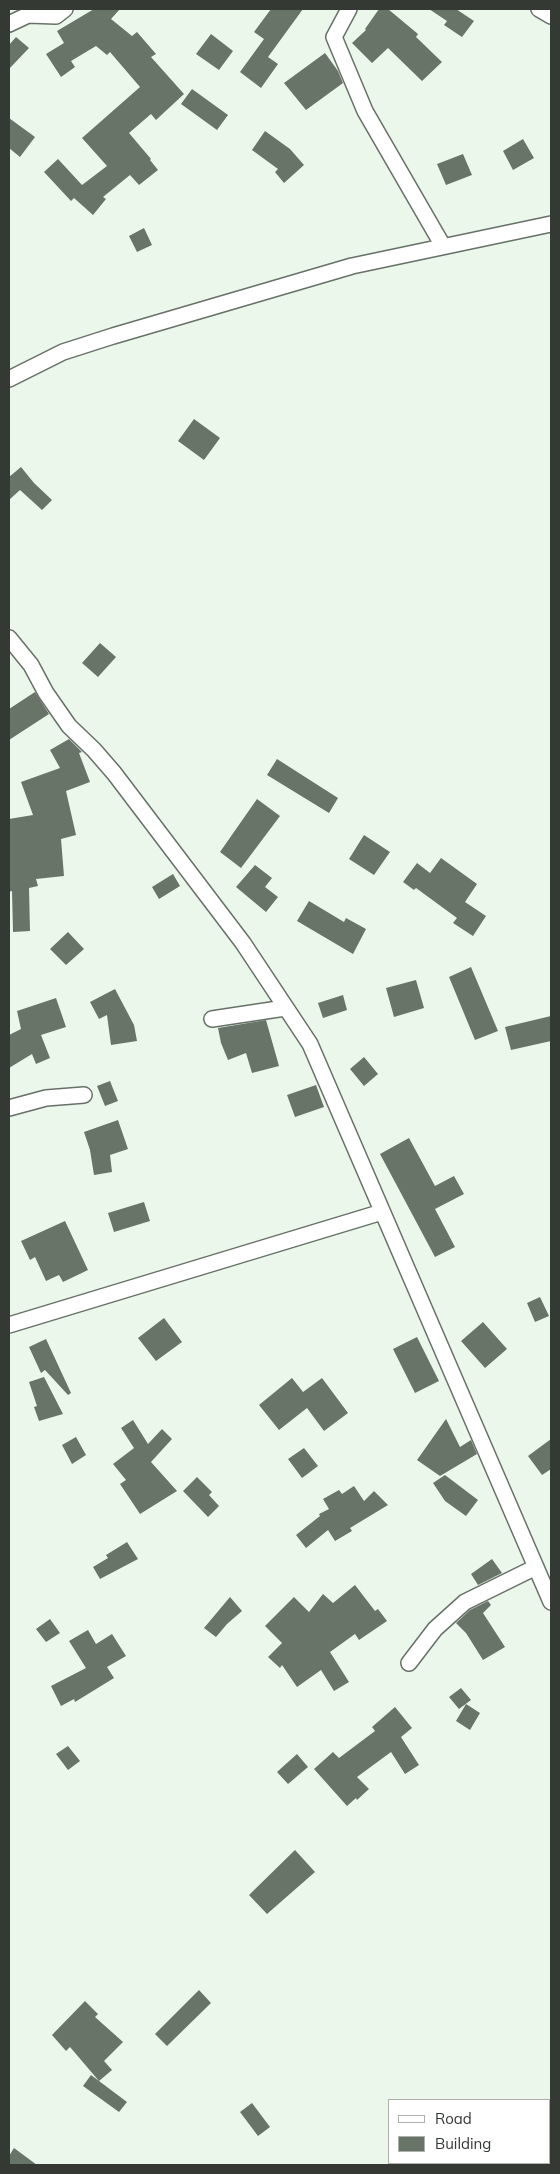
<!DOCTYPE html>
<style>
body{margin:0}
#map{position:relative;width:560px;height:2174px;overflow:hidden;background:#eaf7ea;font-family:Mulish,sans-serif}
canvas{display:block}
.frame{position:absolute;inset:0;border:10px solid #343934;pointer-events:none}
.legend{position:absolute;left:388px;top:2099px;width:162px;height:65px;box-sizing:border-box;background:#fff;border:1px solid #aeb0ae;margin:0;padding:6px 9px;list-style:none;font-size:15px;color:#343934}
.legend li{display:flex;align-items:center;gap:10px;height:25px}
.legend b{width:25px;border:1px solid #aeb0ae}
</style>
<div id="map">
<canvas width="560" height="2174"></canvas>
<div class="frame"></div>
<ul class="legend">
<li><b style="height:6px;background:#fff"></b>Road</li>
<li><b style="height:14px;background:#697469"></b>Building</li>
</ul>
</div>
<script>
const ctx = document.querySelector('canvas').getContext('2d');
ctx.lineJoin = 'round';
function fill(path, color) { ctx.fillStyle = color; ctx.fill(path, 'evenodd'); }
const poly = rows => new Path2D(rows.map(r => 'M' + r).join(''));
function strokePath(path, color, width, dash) { ctx.strokeStyle = color; ctx.lineWidth = width; ctx.lineCap = dash ? 'butt' : 'round'; ctx.setLineDash(dash || []); ctx.stroke(path); }
fill(poly([
 [94,9,120,9,111,19,132,36,137,32,156,54,151,57,184,94,156,120,151,114,129,133,151,159,150,160,158,170,139,185,130,175,103,197,106,199,93,215,74,198,71,201,44,172,58,159,82,185,107,166,82,138,140,87,110,52,107,55,96,46,71,61,75,67,61,77,46,54,64,43,57,31],
 [271,9,303,9,268,57,278,64,261,88,240,72,264,39,254,32],
 [379,9,388,9,418,34,416,37,442,62,422,81,388,48,372,63,352,43,366,30,365,29],
 [429,9,456,9,474,21,462,37,444,25,447,21],
 [211,34,233,51,219,70,196,54],
 [16,37,29,48,9,69,9,45],
 [325,53,338,71,343,83,306,110,284,83],
 [192,89,228,115,217,130,181,104],
 [9,118,35,137,20,157,9,148],
 [265,131,290,149,304,165,284,183,275,172,278,169,252,150],
 [523,139,534,158,513,170,503,151],
 [463,154,472,175,446,185,437,164],
 [144,228,152,245,137,252,129,236],
 [194,419,220,438,204,460,178,441],
 [21,467,34,483,52,500,42,510,20,490,9,500,9,477],
 [100,643,116,657,98,677,82,663],
 [35,692,49,714,9,740,9,709],
 [69,739,82,752,79,753,90,782,66,791,76,835,61,839,64,876,36,879,38,886,29,888,30,931,13,932,12,891,9,892,9,819,33,815,21,782,60,768,50,750],
 [277,759,338,798,329,813,267,775],
 [257,799,280,816,241,868,220,852],
 [364,835,390,852,374,875,349,859],
 [441,858,477,884,465,902,486,916,473,936,453,923,457,918,416,888,414,890,403,882,417,863,430,873],
 [255,865,272,878,265,887,278,897,266,912,236,887],
 [173,874,180,886,159,899,152,887],
 [309,901,344,922,346,918,366,929,353,954,297,921],
 [68,932,84,949,66,965,50,949],
 [471,967,498,1031,475,1040,449,977],
 [416,980,424,1008,394,1017,386,988],
 [115,989,134,1025,137,1041,111,1045,107,1015,99,1019,90,1002],
 [343,995,347,1010,323,1018,318,1003],
 [56,998,66,1027,41,1035,50,1058,36,1064,32,1054,9,1068,9,1035,21,1029,17,1011],
 [551,1016,551,1041,511,1050,505,1027],
 [266,1020,279,1066,252,1073,246,1053,228,1060,221,1043,218,1028],
 [364,1057,378,1074,364,1086,350,1069],
 [110,1081,118,1101,105,1106,97,1086],
 [316,1085,324,1107,295,1117,287,1095],
 [118,1120,128,1149,110,1155,112,1172,94,1175,90,1150,84,1132],
 [409,1138,435,1186,454,1176,464,1194,435,1209,455,1247,435,1257,380,1154],
 [144,1202,150,1221,114,1232,108,1213],
 [65,1221,88,1270,63,1282,59,1275,46,1281,35,1257,30,1260,21,1241],
 [540,1297,549,1316,535,1322,527,1303],
 [164,1318,182,1342,156,1361,138,1338],
 [483,1322,507,1349,485,1368,461,1341],
 [417,1337,439,1381,415,1393,393,1349],
 [46,1339,71,1393,68,1395,45,1370,41,1373,29,1347],
 [44,1377,63,1414,39,1421,34,1407,37,1406,29,1382],
 [292,1378,303,1392,322,1378,348,1413,324,1431,307,1408,279,1430,259,1405],
 [446,1419,460,1447,471,1440,477,1454,440,1476,417,1460],
 [133,1420,148,1444,162,1429,172,1439,151,1462,177,1491,140,1514,120,1484,126,1480,113,1464,134,1448,121,1428],
 [76,1437,86,1455,72,1464,62,1445],
 [551,1439,551,1469,542,1475,528,1456],
 [304,1448,318,1466,302,1478,288,1459],
 [445,1475,478,1500,466,1516,445,1501,433,1483],
 [197,1477,212,1492,209,1495,219,1506,208,1517,183,1491],
 [354,1486,364,1501,374,1491,388,1505,350,1528,352,1531,335,1541,328,1530,306,1548,296,1535,320,1516,319,1514,329,1509,323,1499,339,1490,342,1494],
 [127,1542,138,1559,100,1579,93,1567,108,1558,106,1555],
 [492,1559,502,1573,478,1585,471,1574],
 [355,1585,375,1611,378,1609,387,1621,359,1640,355,1634,330,1652,349,1682,334,1691,321,1670,297,1687,282,1665,280,1668,268,1657,282,1643,265,1626,294,1597,309,1612,323,1594,333,1603],
 [230,1597,242,1611,227,1624,216,1637,204,1628],
 [488,1601,491,1605,483,1613,505,1647,483,1660,466,1633,456,1623,470,1610],
 [50,1619,60,1633,46,1642,36,1629],
 [88,1630,96,1644,112,1634,126,1656,107,1667,114,1678,75,1702,74,1699,61,1706,51,1686,86,1668,69,1641],
 [461,1688,471,1700,459,1709,449,1697],
 [466,1704,480,1713,470,1730,456,1721],
 [395,1707,412,1728,401,1737,419,1765,405,1774,391,1752,357,1777,369,1789,357,1800,356,1798,347,1806,314,1769,333,1752,339,1758,375,1731,372,1727],
 [68,1746,80,1761,68,1770,56,1754],
 [297,1754,308,1767,288,1784,277,1772],
 [295,1850,315,1872,267,1914,249,1895],
 [199,1990,211,2003,167,2046,155,2034],
 [85,2001,98,2014,95,2017,123,2042,104,2061,112,2070,99,2081,127,2102,119,2112,83,2086,91,2075,99,2081,70,2047,66,2051,52,2035],
 [252,2103,270,2127,258,2136,240,2112],
 [14,2148,37,2165,9,2165,9,2156]
]), '#697469');
const minor = poly([
 [349,9,334,37,365,111,443,246],
 [539,9,551,16],
 [9,24,28,15,56,16,65,9],
 [9,379,63,352,113,336,352,266,551,224],
 [9,638,31,665,46,693,69,726,94,750,114,773,243,943,310,1044,551,1602],
 [212,1019,285,1008],
 [9,1108,46,1098,84,1095],
 [9,1325,382,1212],
 [409,1663,435,1629,465,1602,536,1567]
]);
strokePath(minor, '#677167', 18);
strokePath(minor, '#fff', 15);
</script>
